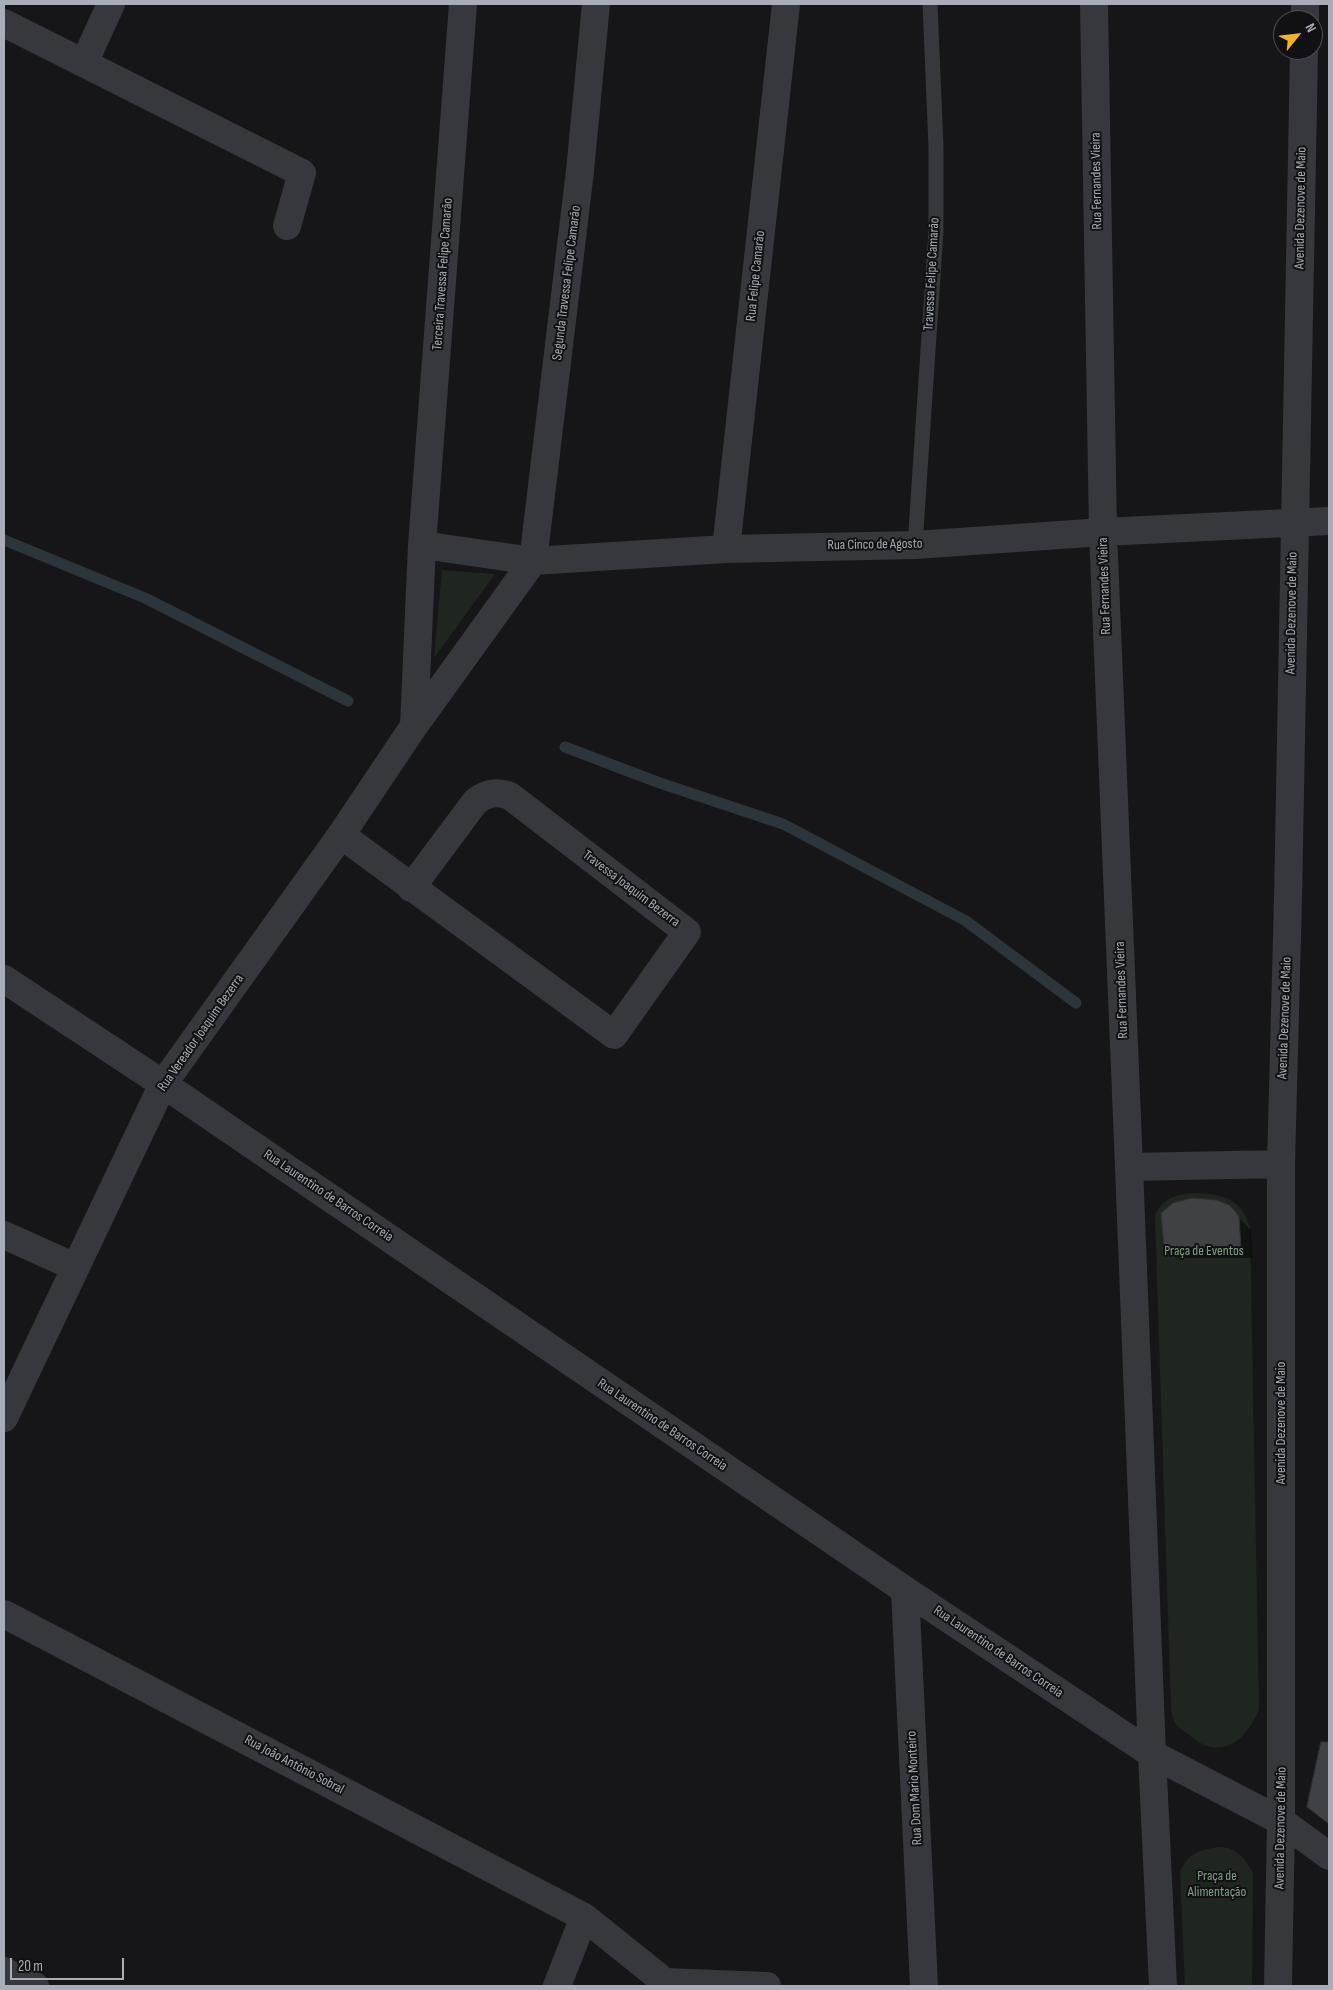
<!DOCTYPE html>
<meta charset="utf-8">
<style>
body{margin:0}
#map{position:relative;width:1333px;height:1990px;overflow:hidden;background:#161618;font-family:"Sofia Sans Condensed",sans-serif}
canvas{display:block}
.frame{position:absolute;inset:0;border:5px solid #a8adb8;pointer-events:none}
.north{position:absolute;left:1273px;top:10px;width:50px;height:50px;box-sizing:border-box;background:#111113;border:1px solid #4d4f55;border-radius:50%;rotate:61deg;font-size:14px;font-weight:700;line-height:20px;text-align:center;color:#a8adb8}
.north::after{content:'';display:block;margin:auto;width:18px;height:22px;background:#f2b134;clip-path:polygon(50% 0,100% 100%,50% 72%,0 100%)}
.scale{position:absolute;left:10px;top:1958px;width:114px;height:22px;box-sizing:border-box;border:2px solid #a8adb8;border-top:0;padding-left:6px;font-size:15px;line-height:18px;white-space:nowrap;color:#a8adb8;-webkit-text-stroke:4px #111113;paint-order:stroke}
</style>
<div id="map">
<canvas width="1333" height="1990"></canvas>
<div class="frame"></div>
<div class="north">N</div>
<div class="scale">20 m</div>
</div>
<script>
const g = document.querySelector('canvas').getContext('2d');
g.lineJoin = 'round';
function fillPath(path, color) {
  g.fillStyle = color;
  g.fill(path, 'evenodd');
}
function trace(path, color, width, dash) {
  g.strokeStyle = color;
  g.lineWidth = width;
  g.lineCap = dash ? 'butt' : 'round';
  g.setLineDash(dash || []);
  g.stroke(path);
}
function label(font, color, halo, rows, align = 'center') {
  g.font = font + ' "Sofia Sans Condensed",sans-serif';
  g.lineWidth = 4;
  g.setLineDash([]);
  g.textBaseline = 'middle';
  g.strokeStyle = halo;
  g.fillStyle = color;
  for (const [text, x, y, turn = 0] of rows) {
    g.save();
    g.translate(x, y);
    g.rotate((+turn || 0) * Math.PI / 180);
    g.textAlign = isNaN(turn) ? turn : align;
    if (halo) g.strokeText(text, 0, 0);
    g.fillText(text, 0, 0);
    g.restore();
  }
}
fillPath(new Path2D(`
 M442 570 495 574 434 658Z
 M1194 1193C1222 1194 1241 1198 1250 1227L1259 1709C1246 1743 1218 1762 1188 1734 1184 1731 1179 1728 1176 1724 1173 1720 1172 1713 1171 1709L1155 1217C1160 1199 1177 1194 1194 1193Z
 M1219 1847C1236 1847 1245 1858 1253 1873L1252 1986H1185L1180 1872C1188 1853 1199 1850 1219 1847Z`), '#1e261f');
fillPath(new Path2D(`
 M1236 1215 1251 1230 1252 1258H1177L1165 1247Z
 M1322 1743H1329V1825L1309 1807Z`), '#0007');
trace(new Path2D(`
 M4 540 145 598 348 701
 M565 747 657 782 783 824 966 921 1076 1003`), '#2c353c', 11);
const building = new Path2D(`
 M1193 1198 1216 1200 1229 1205 1235 1211 1239 1217 1241 1247H1164L1161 1213 1173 1203Z
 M1321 1742H1329V1824L1307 1807Z`);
fillPath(building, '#404145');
trace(building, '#303034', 1);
trace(new Path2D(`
 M915 545 936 231V147L930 4`), '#37383d', 15);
trace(new Path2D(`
 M1094 4 1103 532 1129 1167
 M4 23 302 173 287 226
 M84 63 111 4
 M422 545 533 561 726 549 915 545 1103 532 1329 521
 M726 549 786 4
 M414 726 422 545 463 4
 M341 835 614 1035 687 932 510 796C497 791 486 793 475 802L411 888
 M4 1235 75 1267
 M4 1418 163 1084 341 835 414 726 533 561 580 171 596 4
 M905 1590 924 1986
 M4 1614 584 1917 665 1982 767 1986
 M4 1971 35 1986
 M557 1986 584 1917`), '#37383d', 28);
trace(new Path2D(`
 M1305 20V4
 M4 979 163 1084 905 1590 1152 1754 1281 1821 1329 1856
 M1163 1986 1152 1754 1129 1167 1281 1164
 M1278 1986 1281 1821V1164L1288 898 1304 50`), '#37383d', 28);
label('14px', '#a8adb8', '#111113', [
 ["Rua Fernandes Vieira",1097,181,-91],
 ["Avenida Dezenove de Maio",1301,208,-89],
 ["Terceira Travessa Felipe Camarão",443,274,-86],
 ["Travessa Felipe Camarão",932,274,-87],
 ["Rua Felipe Camarão",756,276,-84],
 ["Segunda Travessa Felipe Camarão",567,283,-83],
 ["Rua Cinco de Agosto",875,545,-1],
 ["Rua Fernandes Vieira",1105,586,-92],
 ["Avenida Dezenove de Maio",1292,613,-89],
 ["Travessa Joaquim Bezerra",631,889,37],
 ["Rua Fernandes Vieira",1122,990,-92],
 ["Avenida Dezenove de Maio",1285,1018,-88],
 ["Rua Vereador Joaquim Bezerra",201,1033,-55],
 ["Rua Laurentino de Barros Correia",328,1196,34],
 ["Avenida Dezenove de Maio",1281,1423,-90],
 ["Rua Laurentino de Barros Correia",662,1425,34],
 ["Rua Laurentino de Barros Correia",998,1652,34],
 ["Rua João Antônio Sobral",294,1765,28],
 ["Rua Dom Mario Monteiro",915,1788,-93],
 ["Avenida Dezenove de Maio",1281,1828,-89]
]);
label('14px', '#7fa381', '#111113', [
 ["Praça de Eventos",1204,1251],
 ["Praça de",1217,1876],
 ["Alimentação",1217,1892]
]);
</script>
